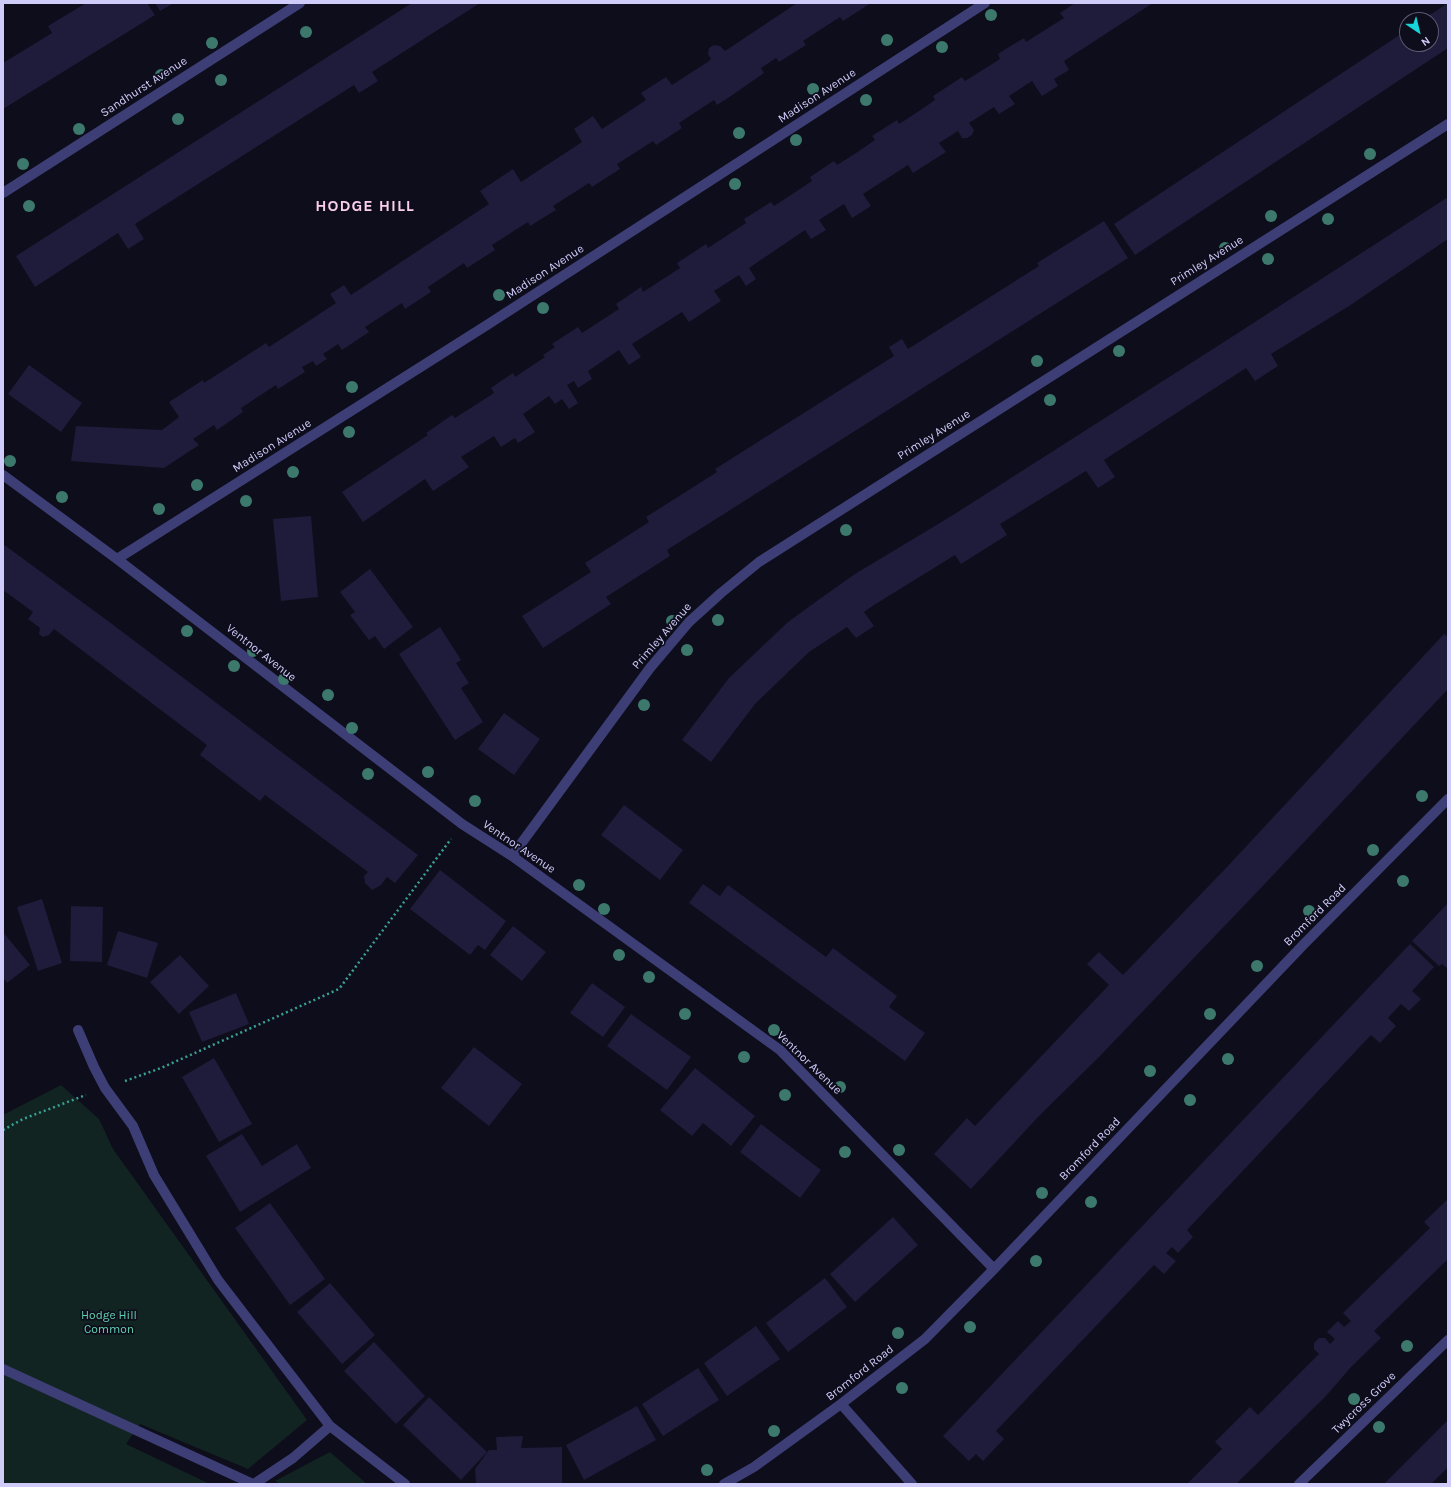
<!DOCTYPE html>
<style>
body{margin:0}
#map{position:relative;width:1451px;height:1487px;overflow:hidden;background:#0e0d1b;font-family:Karla,sans-serif}
canvas{display:block}
.frame{position:absolute;inset:0;border:4px solid #cfccfa;pointer-events:none}
.north{position:absolute;left:1399px;top:12px;width:40px;height:40px;box-sizing:border-box;background:#0e0d1b;border:1px solid #5b5974;border-radius:50%;rotate:145deg;font-size:11px;font-weight:700;line-height:16px;text-align:center;color:#cfccfa}
.north::after{content:'';display:block;margin:auto;width:14px;height:18px;background:#17d3da;clip-path:polygon(50% 0,100% 100%,50% 72%,0 100%)}
</style>
<div id="map">
<canvas width="1451" height="1487"></canvas>
<div class="frame"></div>
<div class="north">N</div>
</div>
<script>
const g = document.querySelector('canvas').getContext('2d');
g.lineJoin = 'round';
function fillPath(path, color) {
  g.fillStyle = color;
  g.fill(path, 'evenodd');
}
function trace(path, color, width, dash) {
  g.strokeStyle = color;
  g.lineWidth = width;
  g.lineCap = dash ? 'butt' : 'round';
  g.setLineDash(dash || []);
  g.stroke(path);
}
function label(font, color, halo, rows, align = 'center') {
  g.font = font + ' Karla,sans-serif';
  g.lineWidth = 3.5;
  g.setLineDash([]);
  g.textBaseline = 'middle';
  g.strokeStyle = halo;
  g.fillStyle = color;
  for (const [text, x, y, turn = 0] of rows) {
    g.save();
    g.translate(x, y);
    g.rotate((+turn || 0) * Math.PI / 180);
    g.textAlign = isNaN(turn) ? turn : align;
    if (halo) g.strokeText(text, 0, 0);
    g.fillText(text, 0, 0);
    g.restore();
  }
}
fillPath(new Path2D(`
 M61 1085 99 1119 113 1149 307 1420 248 1469 140 1424 126 1444 210 1484H3V1115Z
 M330 1452 367 1484H281L275 1481Z`), '#112422');
fillPath(new Path2D(`
 M86 3H147L155 15 3 109V63L52 33 48 26Z
 M155 3H174L160 11Z
 M412 3H480L372 72 378 81 359 93 354 85 135 224 144 239 128 249 118 233 35 287 16 256Z
 M797 3H871L843 21 840 17 803 41 806 45 779 62 776 58 761 68 764 73 731 96 717 105 714 100 679 123 682 128 656 145 653 141 633 154 617 164 620 169 592 187 589 183 553 206 556 210 530 226 528 222 509 234 492 245 495 250 467 268 464 263 428 287 431 292 405 309 402 303 365 327 369 332 342 350 338 344 323 354 327 359 316 366 313 361 302 367 305 372 278 389 276 385 241 408 243 412 217 430 214 425 193 439 199 445 164 468 71 461 76 426 162 430 179 417 169 402 203 380 204 383 266 343 269 347 333 305 336 303 330 294 344 285 351 295 489 204 480 191 513 169 521 182 582 142 574 129 593 116 602 129 646 100 641 93 666 77 672 85 709 61 711 59 708 54 709 48 714 45 720 46 725 51Z
 M1075 3H1153L1064 61 1069 70 1054 79 1058 86 1042 96 1032 81 1009 96 1015 104 999 114 994 107 969 123 974 130 972 135 967 138H962L958 131 939 143 946 152 913 173 908 165 863 194 871 206 852 218 844 204 819 220 826 230 811 239 805 230 749 268 756 279 746 286 739 275 714 291 721 301 689 322 682 312 632 344 641 357 629 365 619 350 588 371 592 379 578 388 574 381 567 385 578 403 569 409 562 399 555 404 549 396 523 414 535 432 518 443 515 438 501 447 494 436 461 457 469 467 433 491 425 479 363 522 342 492 428 435 426 433 452 415 455 418 494 393 491 388 501 381 513 373 515 377 545 357 543 355 555 347 552 344 578 327 582 333 619 309 616 304 641 287 643 292 680 268 677 263 706 244 708 248 746 223 744 219 771 202 774 206 812 181 810 177 834 161 837 165 853 155 875 140 872 136 897 120 899 124 919 111 935 100 933 96 962 77 965 81 1000 59 998 54 1009 47 1024 38 1026 42 1064 18 1060 13Z
 M1448 3V48L1135 255 1114 224 1407 30V44H1431V20H1422Z
 M1448 197V239L1349 306 1271 354 1278 366 1255 381 1246 368 1104 460 1115 477 1098 488 1086 471 1000 524 1007 535 961 564 955 555 874 605 864 612 874 626 856 638 847 627 809 652 755 704 711 762 682 740 729 678 788 622 821 598 855 574 953 515 1227 340Z
 M1104 221 1128 258 667 550 670 556 606 597 611 604 543 648 522 616 591 572 585 563 649 522 646 517 717 472 715 469 894 356 889 347 902 339 908 349 1039 266 1037 263Z
 M29 365 82 403 61 432 8 394Z
 M311 516 318 597 281 601 273 519Z
 M3 544 108 621 418 855 395 883 387 877 381 885 372 890 365 883 364 876 368 872 265 795 260 801 200 755 207 745 54 629 49 635 43 637 39 634 40 628 28 619 33 612 3 590Z
 M370 569 413 627 384 649 375 636 369 640 350 615 355 612 340 592Z
 M440 627 461 660 456 663 469 683 461 688 483 722 455 740 399 654Z
 M1444 634 1448 637V689L1259 890 1098 1058 1040 1115 971 1189 934 1154 967 1118 975 1126 1109 985 1087 964 1099 952 1123 975 1226 868Z
 M504 713 540 739 514 775 478 749Z
 M624 805 683 850 660 880 601 835Z
 M440 870 506 921 485 950 478 945 470 955 410 909Z
 M703 884 720 896 728 885 826 957 833 948 897 996 889 1007 925 1033 905 1061 689 903Z
 M42 899 62 963 38 971 17 907Z
 M1448 903V969L1442 964 1439 966 1412 941Z
 M71 906 103 907 102 962 70 961Z
 M513 926 546 952 522 981 490 955Z
 M118 931 158 943 147 978 107 965Z
 M3 932 30 965 7 983 3 978Z
 M1410 944 1434 967 1412 991 1421 999 1409 1011 1401 1004 1388 1018 1396 1026 1380 1043 1371 1035 1187 1230 1193 1237 1178 1253 1172 1247 1166 1253 1176 1261 1164 1274 1154 1265 996 1431 1004 1439 983 1461 976 1454 969 1461 943 1436Z
 M180 955 209 986 179 1014 150 982Z
 M592 983 625 1007 603 1037 570 1013Z
 M236 993 249 1024 202 1042 189 1012Z
 M631 1014 691 1057 667 1090 607 1046Z
 M474 1047 522 1084 489 1126 441 1088Z
 M214 1058 252 1124 219 1142 182 1077Z
 M695 1068 755 1116 731 1146 703 1123 692 1136 660 1110Z
 M761 1124 821 1170 800 1198 740 1152Z
 M242 1134 262 1166 297 1144 311 1168 240 1212 206 1156Z
 M1448 1199V1259L1374 1331 1381 1338 1352 1366 1325 1397 1236 1484H1187L1222 1449 1215 1442 1250 1407 1258 1415 1319 1354 1314 1349V1343L1319 1338H1325L1330 1344 1335 1339 1327 1332 1338 1321 1344 1327 1351 1321 1343 1313 1430 1228 1424 1222Z
 M270 1203 325 1279 290 1305 235 1228Z
 M893 1217 918 1245 855 1302 830 1274Z
 M825 1278 847 1307 788 1352 766 1323Z
 M330 1283 375 1335 342 1364 297 1312Z
 M756 1326 780 1359 727 1396 704 1363Z
 M374 1342 425 1396 396 1424 344 1371Z
 M698 1368 719 1400 663 1436 642 1404Z
 M429 1397 487 1452 461 1480 403 1425Z
 M637 1406 656 1440 584 1480 566 1445Z
 M1448 1420V1467L1431 1484H1384Z
 M523 1436 521 1448 562 1447V1484H476L475 1469 489 1450H497L496 1437Z`), '#1f1b3a');
trace(new Path2D(`
 M125 1081 161 1068 339 989 451 839
 M3 1130 23 1119 86 1095`), '#39a194', 2.5, [2, 3]);
trace(new Path2D(`
 M3 193 300 3
 M3 475 117 559 462 824 512 856 780 1050 994 1269
 M117 559 487 325 985 3
 M512 856 650 668 689 622 721 593 759 562 1448 124
 M78 1030 94 1067 105 1088 133 1126 154 1175 218 1280 330 1426
 M3 1369 253 1484
 M841 1404 912 1484
 M254 1484 293 1458 330 1426 405 1484
 M724 1484 754 1467 841 1404 925 1339 994 1269 1305 943 1448 799
 M1299 1484 1448 1340`), '#3d3e75', 10);
g.fillStyle = '#3c796c';
for (const [x, y] of [
 [991,15],
 [306,32],
 [887,40],
 [212,43],
 [942,47],
 [161,75],
 [221,80],
 [813,89],
 [866,100],
 [178,119],
 [79,129],
 [739,133],
 [796,140],
 [1370,154],
 [23,164],
 [735,184],
 [29,206],
 [1271,216],
 [1328,219],
 [1225,248],
 [1268,259],
 [499,295],
 [543,308],
 [1119,351],
 [1037,361],
 [352,387],
 [1050,400],
 [349,432],
 [10,461],
 [293,472],
 [197,485],
 [62,497],
 [246,501],
 [159,509],
 [846,530],
 [718,620],
 [672,621],
 [187,631],
 [687,650],
 [253,651],
 [234,666],
 [284,679],
 [328,695],
 [644,705],
 [352,728],
 [428,772],
 [368,774],
 [1422,796],
 [475,801],
 [1373,850],
 [1403,881],
 [579,885],
 [604,909],
 [1309,911],
 [619,955],
 [1257,966],
 [649,977],
 [685,1014],
 [1210,1014],
 [774,1030],
 [744,1057],
 [1228,1059],
 [1150,1071],
 [840,1087],
 [785,1095],
 [1190,1100],
 [899,1150],
 [845,1152],
 [1042,1193],
 [1091,1202],
 [1036,1261],
 [970,1327],
 [898,1333],
 [1407,1346],
 [902,1388],
 [1354,1399],
 [1379,1427],
 [774,1431],
 [707,1470]
]) {
  g.beginPath();
  g.arc(x, y, 6, 0, 2 * Math.PI);
  g.fill();
}
label('12px', '#cfccfa', '#0e0d1b', [
 ["Sandhurst Avenue",144,87,-33],
 ["Madison Avenue",817,96,-33],
 ["Primley Avenue",1207,261,-32],
 ["Madison Avenue",545,272,-33],
 ["Primley Avenue",934,435,-32],
 ["Madison Avenue",272,446,-32],
 ["Primley Avenue",662,636,-49],
 ["Ventnor Avenue",261,653,38],
 ["Ventnor Avenue",519,847,34],
 ["Bromford Road",1315,915,-45],
 ["Ventnor Avenue",809,1063,44],
 ["Bromford Road",1090,1149,-46],
 ["Bromford Road",860,1373,-38],
 ["Twycross Grove",1364,1403,-44]
]);
label('12px', '#61d1ae', '#0e0d1b', [
 ["Hodge Hill",109,1316],
 ["Common",109,1330]
]);
g.letterSpacing = '1px';
label('bold 16px', '#faceec', '#0e0d1b', [
 ["HODGE HILL",365,206]
]);
g.letterSpacing = '0px';
</script>
